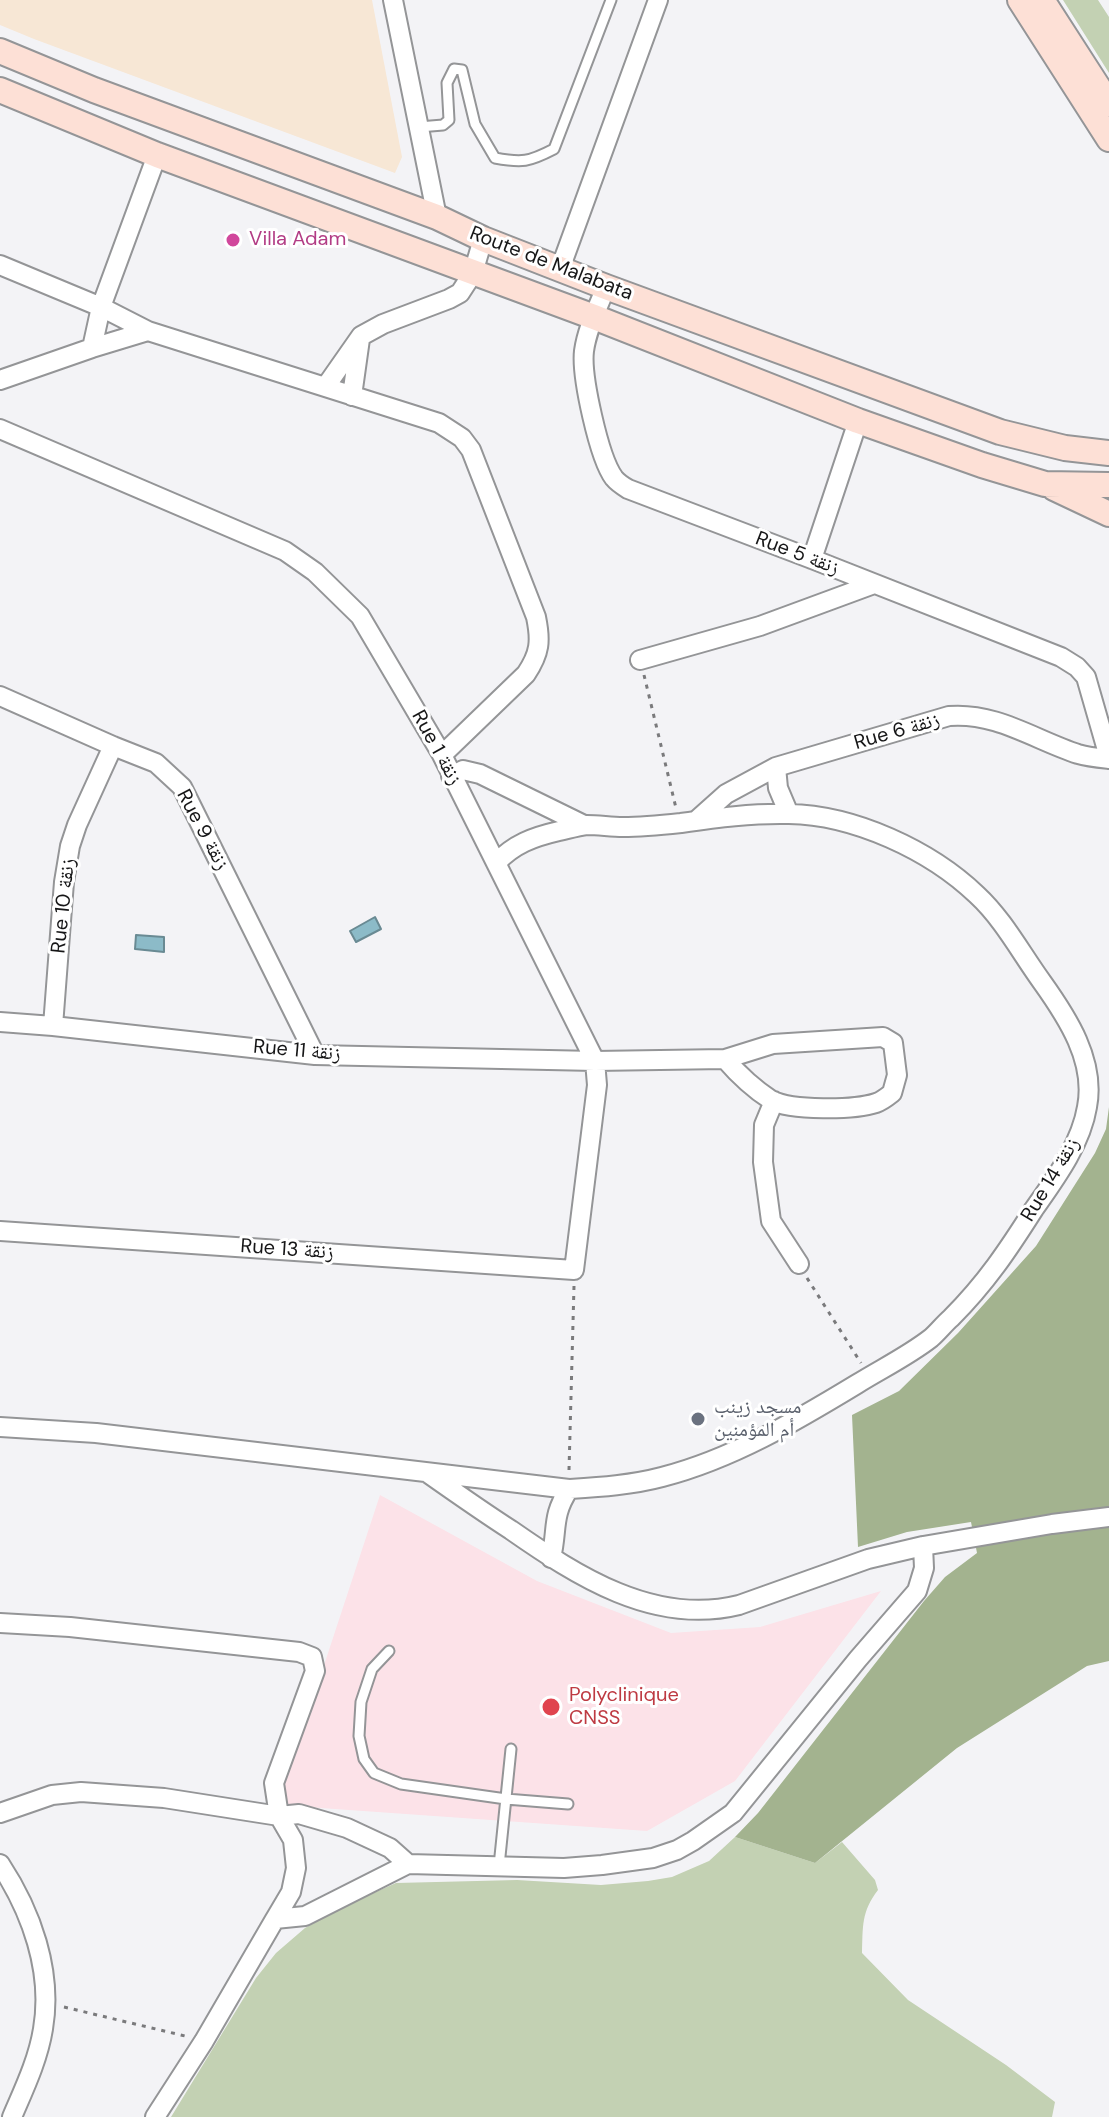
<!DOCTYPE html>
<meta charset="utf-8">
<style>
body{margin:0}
canvas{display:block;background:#f3f3f6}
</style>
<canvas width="1109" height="2117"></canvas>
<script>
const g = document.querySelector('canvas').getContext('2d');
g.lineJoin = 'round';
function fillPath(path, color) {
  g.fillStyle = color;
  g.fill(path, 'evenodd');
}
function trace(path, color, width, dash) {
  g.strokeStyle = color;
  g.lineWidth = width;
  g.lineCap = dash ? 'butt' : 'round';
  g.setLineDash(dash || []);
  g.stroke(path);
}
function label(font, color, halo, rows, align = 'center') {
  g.font = font + ' "DM Sans","Noto Naskh Arabic",sans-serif';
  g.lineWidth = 6;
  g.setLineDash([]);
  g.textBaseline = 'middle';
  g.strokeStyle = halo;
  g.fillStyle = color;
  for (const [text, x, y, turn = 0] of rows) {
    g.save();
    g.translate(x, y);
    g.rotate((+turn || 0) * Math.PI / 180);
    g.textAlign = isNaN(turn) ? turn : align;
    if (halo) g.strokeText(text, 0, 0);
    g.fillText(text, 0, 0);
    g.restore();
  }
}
fillPath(new Path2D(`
 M0 0H372L402 157 395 173 34 39 0 25Z`), '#f7e7d5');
fillPath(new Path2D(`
 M380 1495 537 1581 671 1633 760 1627 881 1591 735 1781 647 1831 278 1805Z`), '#fce2e8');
fillPath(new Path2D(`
 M1063 0H1098L1109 17V73Z
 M735 1837 815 1863 842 1842 875 1880 878 1890C861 1912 863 1927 862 1953L908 2000 1006 2065 1055 2102 1052 2117H171L256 1978 276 1953 305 1928 351 1903 396 1883 517 1880 601 1885 648 1881 672 1877 709 1861Z`), '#c3d1b3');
fillPath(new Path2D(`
 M1109 1107V1661L1087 1666 957 1748 815 1863 735 1837 758 1813 924 1601 945 1577 977 1553 971 1522 907 1532 858 1547 852 1415 899 1391 958 1333 1036 1246 1095 1153 1106 1129Z`), '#a3b38f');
const water = new Path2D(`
 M375 917 381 929 356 942 350 931Z
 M136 935 164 937V952L135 949Z`);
fillPath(water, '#8cbbc8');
trace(water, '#698a93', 2);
const lane = new Path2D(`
 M419 127 443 125 449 120 447 83 454 69 462 70 475 124 495 158C522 163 529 162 554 149L611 0
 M389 1651 372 1669 361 1702 359 1736 364 1759 374 1773 401 1784 506 1799 568 1804
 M499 1866 511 1749`);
const street = new Path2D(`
 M393 0 437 217
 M0 265 101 307 148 331 439 423 462 438 471 450 536 617C541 641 540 653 526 674L442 755
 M560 269 658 0
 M606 287C598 307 587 329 584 351 581 376 599 458 614 478 618 483 623 486 628 489L812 559 1061 657 1077 667 1086 677 1109 757
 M92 348 101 307 157 155
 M0 380 92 348 148 331
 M326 386 361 336 383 324 449 299 460 293 473 273 483 239
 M352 396 360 339
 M0 429 285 551 315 572 360 616 442 755 595 1061 597 1085 574 1270 0 1231
 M812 559 858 421
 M640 660 760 626 874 584
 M0 696 113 746 156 763 182 787 315 1055
 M776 767 778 788 789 814
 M451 776 463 770 480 774 584 825
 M698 819 726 794 776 767 949 716C996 712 1035 740 1078 754 1088 757 1099 758 1109 759
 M0 1022 53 1026 315 1055 595 1061 725 1059 773 1044 883 1037 893 1043 897 1075 892 1093C887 1097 882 1101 876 1103 855 1110 791 1111 771 1100 754 1089 738 1074 725 1059
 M53 1026 64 882 70 846 77 825 113 746
 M774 1101 764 1125 763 1162 771 1221 799 1264
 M0 1427 96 1433 569 1489C600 1487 632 1485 662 1477 732 1459 796 1421 857 1384 881 1369 908 1356 931 1338 938 1332 944 1324 951 1318 986 1283 1008 1250 1034 1209 1055 1179 1081 1144 1087 1107 1096 1061 1067 1017 1042 982 1021 953 1003 919 977 895 930 850 854 815 789 814 753 813 716 818 681 823 662 825 642 827 623 827 611 827 599 825 587 825 578 826 568 829 559 831 533 837 514 844 496 863
 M429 1474C456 1493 483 1512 511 1530 577 1576 654 1626 739 1605L868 1559 923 1546 1052 1524 1109 1517
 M551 1558C558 1529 551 1517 569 1489
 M0 1623 70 1627 299 1652 312 1657 315 1671 274 1783 279 1816 293 1840 296 1868 291 1892 275 1919
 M0 1813 52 1795 81 1792 164 1798 279 1816 299 1814 347 1828 390 1848 408 1864
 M0 1864C31 1911 53 1971 43 2029 38 2060 24 2089 12 2117
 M155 2117 204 2041 275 1919 305 1916 408 1864 564 1868 602 1865 653 1858 677 1850 693 1841 733 1813 858 1659 917 1591 924 1568 923 1546`);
const secondary = new Path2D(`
 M1020 0 1109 139
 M1042 0 1109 104
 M0 51 94 90 437 217 483 239 606 287 1000 432 1065 448 1109 453
 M0 90 157 155 594 317 858 421 982 465 1045 484 1109 485
 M1054 488 1109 514`);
trace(lane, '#949597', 13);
trace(street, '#949597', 22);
trace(secondary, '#949597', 28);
trace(new Path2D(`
 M644 675 676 808
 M807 1278 861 1363
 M569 1470 574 1286
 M64 2007 185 2036`), '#7a7a7c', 3, [4, 6]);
trace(lane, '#fff', 9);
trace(street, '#fff', 18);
trace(secondary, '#fde0d6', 24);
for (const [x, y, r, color] of [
 [233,240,8,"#d1479c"],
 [698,1419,8,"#6b7280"],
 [551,1707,10,"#e0444e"]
]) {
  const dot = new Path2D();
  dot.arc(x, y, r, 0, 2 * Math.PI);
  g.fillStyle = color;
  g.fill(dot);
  trace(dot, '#fff', 3);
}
label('20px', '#b23c85', '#fff', [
 ["Villa Adam",249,240]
], 'left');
label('20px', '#161617', '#fff', [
 ["Route de Malabata",551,264,21],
 ["Rue 5 زنقة",797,554,21],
 ["Rue 6 زنقة",897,732,-16],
 ["Rue 1 زنقة",436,748,61],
 ["Rue 9 زنقة",202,830,62],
 ["Rue 10 زنقة",64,906,-84],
 ["Rue 11 زنقة",297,1051,5],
 ["Rue 14 زنقة",1051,1180,-59],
 ["Rue 13 زنقة",287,1250,4]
]);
label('20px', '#5b616d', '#fff', [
 ["مسجد زينب",714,1408],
 ["أم المؤمنين",714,1431]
], 'left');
label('20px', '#be3a42', '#fff', [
 ["Polyclinique",569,1696],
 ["CNSS",569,1719]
], 'left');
</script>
